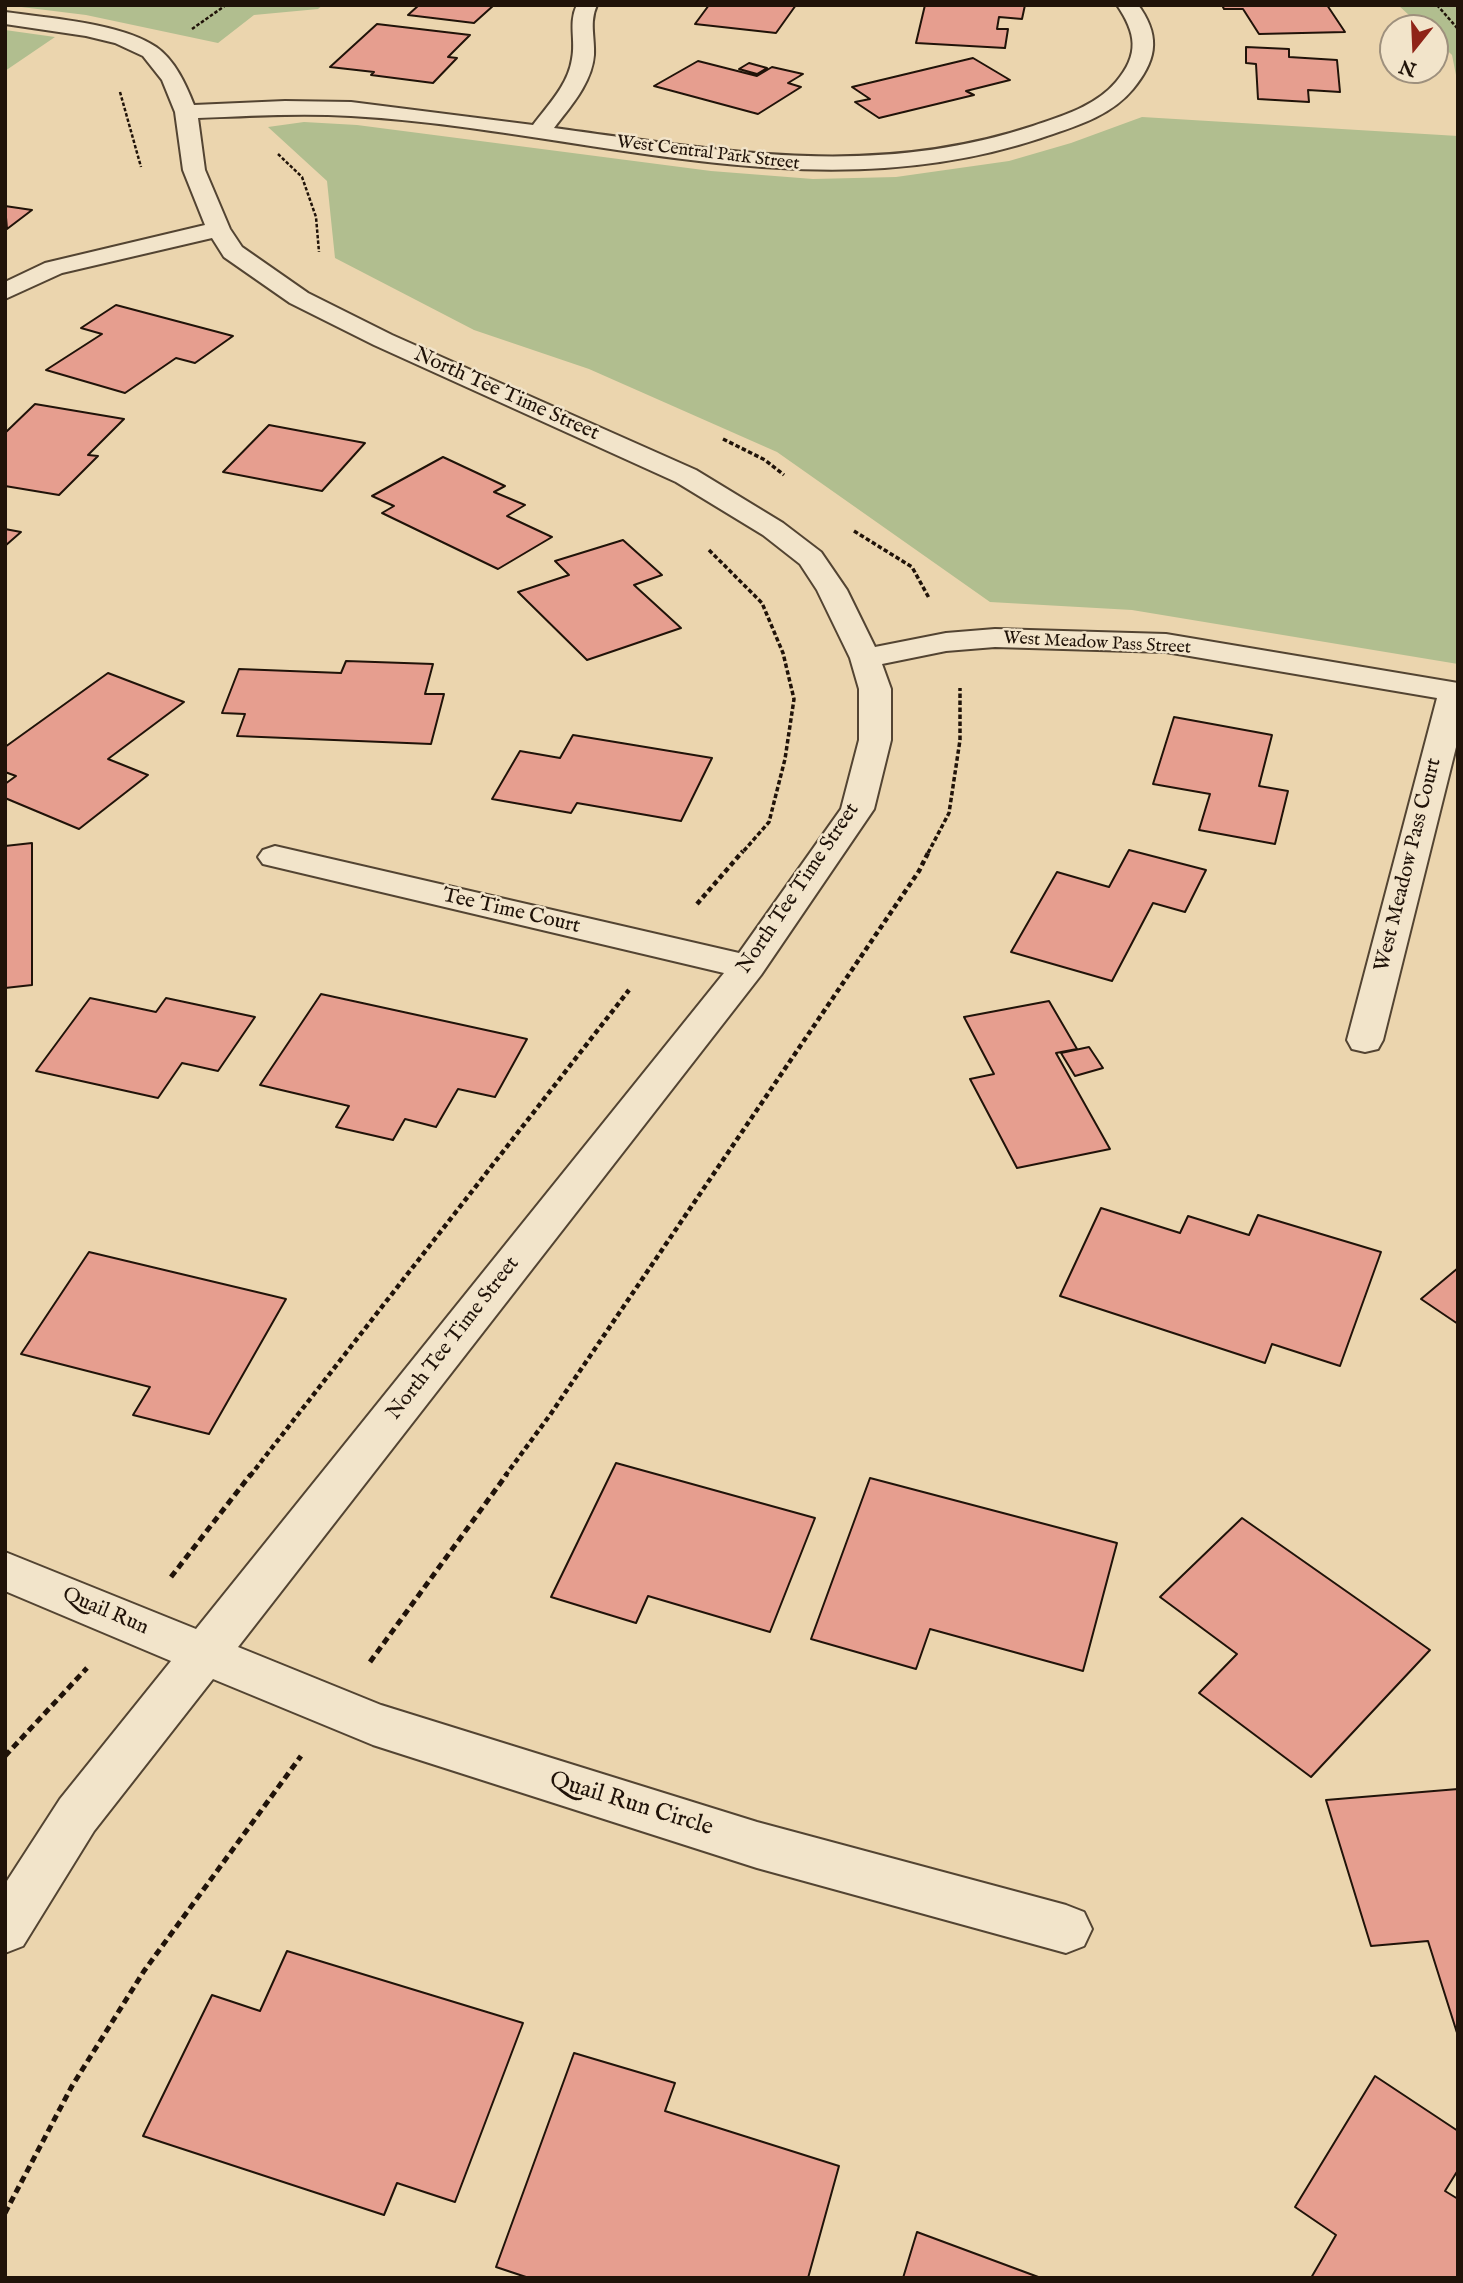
<!DOCTYPE html>
<style>
body{margin:0}
#map{position:relative;width:1463px;height:2283px;overflow:hidden;background:#ebd5ae;font-family:"IM FELL English",serif}
canvas{display:block}
.frame{position:absolute;inset:0;border:7px solid #201309;pointer-events:none}
.north{position:absolute;left:1379px;top:14px;width:70px;height:70px;box-sizing:border-box;background:#f2e4ca;border:2px solid #9e907d;border-radius:50%;rotate:198deg;font-size:19px;font-weight:700;line-height:28px;text-align:center;color:#201309}
.north::after{content:'';display:block;margin:auto;width:24px;height:32px;background:#8f2418;clip-path:polygon(50% 0,100% 100%,50% 72%,0 100%)}
</style>
<div id="map">
<canvas width="1463" height="2283"></canvas>
<div class="frame"></div>
<div class="north">N</div>
</div>
<script>
const g = document.querySelector('canvas').getContext('2d');
g.lineJoin = 'round';
function fillPath(path, color) {
  g.fillStyle = color;
  g.fill(path, 'evenodd');
}
function trace(path, color, width, dash) {
  g.strokeStyle = color;
  g.lineWidth = width;
  g.lineCap = dash ? 'butt' : 'round';
  g.setLineDash(dash || []);
  g.stroke(path);
}
function label(font, color, halo, rows, align = 'center') {
  g.font = font + ' "IM FELL English",serif';
  g.lineWidth = 5;
  g.setLineDash([]);
  g.textBaseline = 'middle';
  g.strokeStyle = halo;
  g.fillStyle = color;
  for (const [text, x, y, turn = 0] of rows) {
    g.save();
    g.translate(x, y);
    g.rotate((+turn || 0) * Math.PI / 180);
    g.textAlign = isNaN(turn) ? turn : align;
    if (halo) g.strokeText(text, 0, 0);
    g.fillText(text, 0, 0);
    g.restore();
  }
}
fillPath(new Path2D(`
 M5 5H323L318 9 254 15 218 43 86 15Z
 M1398 5H1458V85L1452 55 1435 39V28H1423Z
 M5 30 55 37 5 71Z
 M1142 117 1458 136V664L1132 610 990 602 777 452 589 369 474 330 335 258 327 181 268 127 304 122 357 125 711 171 813 179 896 177 1009 161 1071 143Z`), '#b1be8f');
const building = new Path2D(`
 M419 5H494L474 23 408 15Z
 M709 5H796L776 33 695 24Z
 M925 5H1025L1022 19 999 17 997 29H1008L1005 48 916 43Z
 M1222 5H1327L1345 32 1259 34 1243 9H1224Z
 M377 24 470 35 448 57 457 58 433 83 371 75 374 72 330 67Z
 M1246 47 1289 49V57L1337 60 1340 92 1308 90 1309 102 1258 99 1256 64 1246 63Z
 M973 58 1010 80 966 91 974 95 879 118 855 102 870 99 852 87Z
 M698 61 757 76 772 67 803 74 788 83 801 87 758 114 654 86Z
 M749 63 767 68 757 74 739 69Z
 M5 206 32 210 7 229Z
 M116 305 233 336 195 363 176 358 125 393 46 370 102 334 81 328Z
 M35 404 124 419 88 455 98 456 59 495 5 486V433Z
 M269 425 365 443 322 491 223 472Z
 M443 457 505 486 494 492 525 505 507 516 552 537 498 569 382 513 394 506 372 496Z
 M5 529 21 532 5 546Z
 M623 540 662 575 634 585 681 628 587 660 518 592 569 575 555 561Z
 M346 661 433 664 425 694H444L431 744 237 736 245 714 222 713 239 669 341 673Z
 M108 673 184 702 108 759 148 775 79 829 5 798V784L16 776 5 772V747Z
 M1174 717 1272 735 1259 786 1288 791 1275 844 1199 830 1210 794 1153 784Z
 M573 735 712 758 681 821 577 803 571 813 492 799 520 751 560 758Z
 M32 843V985L5 988V846Z
 M1129 850 1206 870 1185 912 1153 903 1112 981 1011 952 1057 872 1109 887Z
 M321 994 527 1039 495 1097 458 1089 436 1127 405 1119 393 1140 336 1127 349 1106 260 1085Z
 M90 998 156 1012 166 998 255 1017 218 1071 182 1063 158 1098 36 1071Z
 M1049 1001 1077 1049 1056 1053 1110 1149 1017 1168 970 1079 994 1074 964 1017Z
 M1089 1047 1103 1068 1075 1076 1061 1053Z
 M1101 1208 1180 1233 1188 1216 1249 1235 1258 1215 1381 1252 1340 1366 1272 1344 1265 1363 1060 1296Z
 M89 1252 286 1299 209 1434 133 1415 150 1387 21 1354Z
 M1458 1268V1324L1421 1299Z
 M616 1463 815 1518 770 1632 648 1596 636 1623 551 1597Z
 M870 1478 1117 1543 1083 1671 930 1629 916 1669 811 1639Z
 M1242 1518 1430 1650 1311 1777 1199 1693 1237 1654 1160 1597Z
 M1458 1789V2036L1428 1941 1371 1946 1326 1800Z
 M287 1951 523 2023 455 2202 397 2183 384 2215 143 2136 212 1995 260 2011Z
 M574 2053 675 2083 665 2111 839 2166 808 2278H529L496 2267Z
 M1375 2076 1458 2131V2170L1445 2191 1458 2199V2278H1311L1336 2235 1295 2207Z
 M917 2232 1041 2278H903Z`);
fillPath(building, '#e69e8f');
trace(building, '#201309', 2);
const minor = new Path2D(`
 M577 5H597C589 22 595 37 594 55 592 83 570 107 554 128 719 150 869 180 1033 126 1062 116 1096 106 1116 82 1140 54 1136 33 1117 5H1138L1141 9C1161 39 1155 62 1133 89 1110 117 1073 127 1041 138 810 215 583 129 351 116 300 113 249 116 198 118L205 170 230 229 242 247 308 293 392 335 696 470 783 523 821 552 847 590 875 647 946 633 995 629 1166 634 1458 683V739L1383 1040 1378 1049 1365 1052 1352 1049 1347 1040 1437 698 1166 652 995 647 946 651 882 664 891 689V740L874 809 761 975 238 1647 381 1705 757 1822 1066 1905 1084 1912 1092 1929 1084 1946 1066 1953 757 1868 373 1745 213 1679 94 1831 23 1946 5 1953V1884L60 1799 171 1661 5 1591V1552L196 1629 724 973 263 864 258 857 263 850 275 846 739 953 841 809 859 740V689L850 658 817 590 800 564 763 535 676 482 374 345 290 303 224 257 212 238 62 273 5 299V282L45 263 205 225 183 170 175 112 162 80 143 56 115 43 86 36 5 24V12C48 18 121 23 156 47 175 60 186 85 194 105L285 101 351 102 533 125C548 105 568 85 572 59 576 40 568 23 577 5Z`);
trace(minor, '#534432', 4);
trace(new Path2D(`
 M1437 5 1458 29
 M192 29 226 5
 M120 92 141 167
 M278 154 302 177 316 217 319 252`), '#201309', 2.5, [3.5, 2]);
trace(new Path2D(`
 M723 439 765 460 784 475
 M854 531 912 567 929 598
 M709 550 762 603 783 653 794 699 785 759 769 822 742 853
 M928 853 949 813 960 740V688`), '#201309', 3.5, [4.5, 2.5]);
trace(new Path2D(`
 M697 904 743 851
 M250 1476 629 990
 M505 1476 550 1415 919 871 929 851`), '#201309', 4.5, [5, 3.5]);
trace(new Path2D(`
 M171 1577 251 1474
 M370 1662 507 1474
 M5 1756 87 1668
 M5 2213 72 2086 144 1971 301 1756`), '#201309', 5, [7, 4.5]);
fillPath(minor, '#f2e4ca');
label('18px', '#201309', '#f2e4ca', [
 ["West Central Park Street",708,154,7],
 ["West Meadow Pass Street",1097,644,3]
]);
label('21px', '#201309', '#f2e4ca', [
 ["North Tee Time Street",506,395,24],
 ["West Meadow Pass Court",1409,865,-76],
 ["North Tee Time Street",799,889,-56],
 ["Tee Time Court",511,912,13],
 ["North Tee Time Street",454,1339,-52],
 ["Quail Run",105,1612,23]
]);
label('24px', '#201309', '#f2e4ca', [
 ["Quail Run Circle",631,1805,17]
]);
</script>
